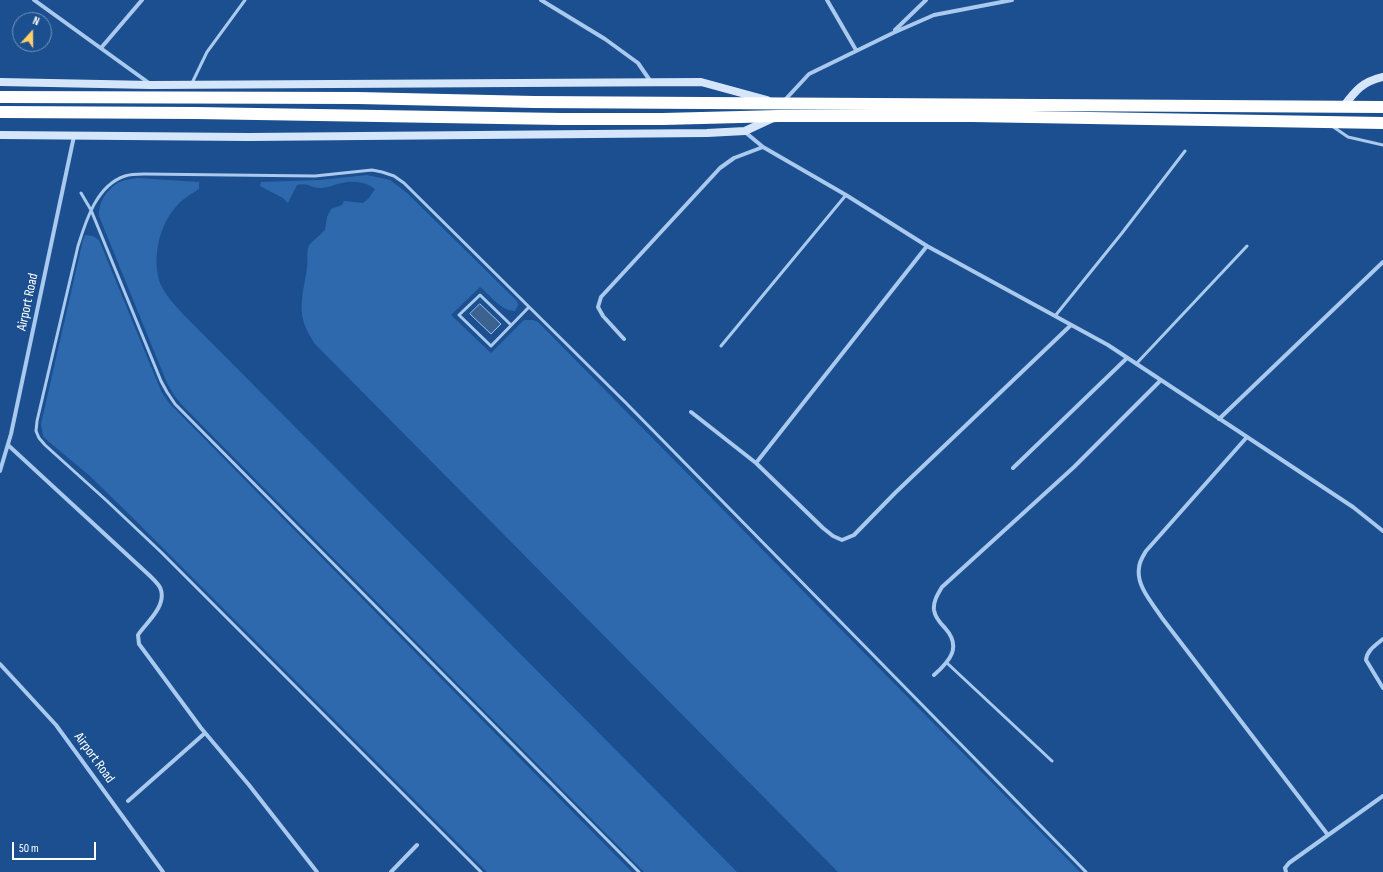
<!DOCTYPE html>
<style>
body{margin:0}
#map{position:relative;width:1383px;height:872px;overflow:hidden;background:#1b4f8f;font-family:"Sofia Sans Condensed",sans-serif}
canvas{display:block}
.north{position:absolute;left:12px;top:12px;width:40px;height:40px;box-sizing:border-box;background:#1b4f8f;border:1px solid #7695bc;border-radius:50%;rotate:21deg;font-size:11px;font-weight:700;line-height:16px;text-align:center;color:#fff}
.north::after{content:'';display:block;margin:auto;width:14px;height:18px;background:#ffd166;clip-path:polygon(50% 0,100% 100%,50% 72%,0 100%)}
.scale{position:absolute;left:12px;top:842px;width:84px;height:18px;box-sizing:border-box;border:2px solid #fff;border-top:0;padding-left:5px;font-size:12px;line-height:14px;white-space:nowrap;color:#fff;-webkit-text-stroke:3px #1b4f8f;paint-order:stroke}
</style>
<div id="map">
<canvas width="1383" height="872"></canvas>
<div class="north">N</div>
<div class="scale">50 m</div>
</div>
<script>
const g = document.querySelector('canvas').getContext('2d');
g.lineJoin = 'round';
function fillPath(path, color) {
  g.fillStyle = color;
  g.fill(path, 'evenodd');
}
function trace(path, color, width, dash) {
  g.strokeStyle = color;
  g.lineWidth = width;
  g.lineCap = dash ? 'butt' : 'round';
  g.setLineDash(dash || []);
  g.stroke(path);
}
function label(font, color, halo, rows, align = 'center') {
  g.font = font + ' "Sofia Sans Condensed",sans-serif';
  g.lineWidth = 3;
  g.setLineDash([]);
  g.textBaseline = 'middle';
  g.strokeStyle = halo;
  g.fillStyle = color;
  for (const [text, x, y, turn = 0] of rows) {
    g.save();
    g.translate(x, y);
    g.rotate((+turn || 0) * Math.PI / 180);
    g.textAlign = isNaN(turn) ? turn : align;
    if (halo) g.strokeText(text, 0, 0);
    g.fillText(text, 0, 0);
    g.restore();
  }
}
fillPath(new Path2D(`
 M367 175 390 180 407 193 517 301 518 305 515 311C501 311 490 295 480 287L451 315 491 353 524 320H533L538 322 1080 872H838L314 343C311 337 306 330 304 323 298 304 305 286 307 267 308 260 306 252 309 245L325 230 327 217 331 209 342 205 344 201 363 203 369 198 375 189C367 182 353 180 342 183 335 184 329 188 321 188 311 188 308 182 297 185L288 203 283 198 260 186 261 182 320 180Z
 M138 178 199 182V189C191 194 181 200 175 208 158 227 150 266 163 289 168 298 175 305 182 313L737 872H644L182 405 174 395 167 383 99 216C98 201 110 184 125 180 129 179 134 179 138 178Z
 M85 235 93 236 99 240 161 391 169 403 632 872H487L130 515 90 476 48 441 43 436 41 424 83 240Z`), '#2e69ad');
const water = new Path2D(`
 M480 304 501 324 491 334 470 314Z`);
fillPath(water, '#3c6290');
trace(water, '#9cc4f0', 1);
trace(new Path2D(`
 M192 83 207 52 245 0
 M1332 126 1348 137 1383 145
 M81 193 91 210 161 381 167 392 175 404 639 872
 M1055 316 1122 233 1185 151
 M511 325 480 295 459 315 491 346 529 307
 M721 346 846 195
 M1136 364 1247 246
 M947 663 1052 761
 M481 872 161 552 107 501 45 445 39 438 36 431 37 421 78 246C86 220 97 185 125 176 131 174 138 174 144 174L315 176 372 170 382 172 394 176 404 183 626 403 1086 872`), '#a9c9ee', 3);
trace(new Path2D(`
 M34 0 149 83
 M541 0 605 39 638 63 651 82
 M827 0 856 50
 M895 30 926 0
 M101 48 142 0
 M783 102 809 74 893 33 934 15 1012 0
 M745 132 763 147 846 195 927 246 1108 345 1353 507 1383 531
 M624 339 603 316 598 307 601 297 720 168 734 158 763 147
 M691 412 756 463 823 528 833 536 842 540 854 535 895 493 1071 325
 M1219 419 1383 262
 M1247 437 1146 551C1143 556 1139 562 1139 568 1136 586 1153 604 1162 618L1328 835
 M8 445 149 575C153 579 160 585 161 590 166 607 146 623 138 635L139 644 201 728 249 785 317 872
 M756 463 927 246
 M1013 468 1127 358
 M0 471 11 434 74 136
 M1383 639C1376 645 1367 650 1366 660L1383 688
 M0 664 56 725 163 872
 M934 675C950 661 962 647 945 628 940 623 935 617 934 610 933 601 938 594 942 587L1074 467 1161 380
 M128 801 205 733
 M391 872 417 845
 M1286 872 1285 868 1289 863 1383 796`), '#a9c9ee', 4);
trace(new Path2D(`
 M0 82 151 85 701 82 767 100
 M1343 107C1356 90 1362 82 1383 77
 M0 135 249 137 707 133 745 131 773 118`), '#d6e6fa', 8);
trace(new Path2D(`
 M0 97 358 98 534 102 1383 107
 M0 112 196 113 561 119H663L779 116H972L1383 123`), '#fff', 12);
label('14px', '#fff', '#1b4f8f', [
 ["Airport Road",28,302,-78],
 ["Airport Road",94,758,54]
]);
</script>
